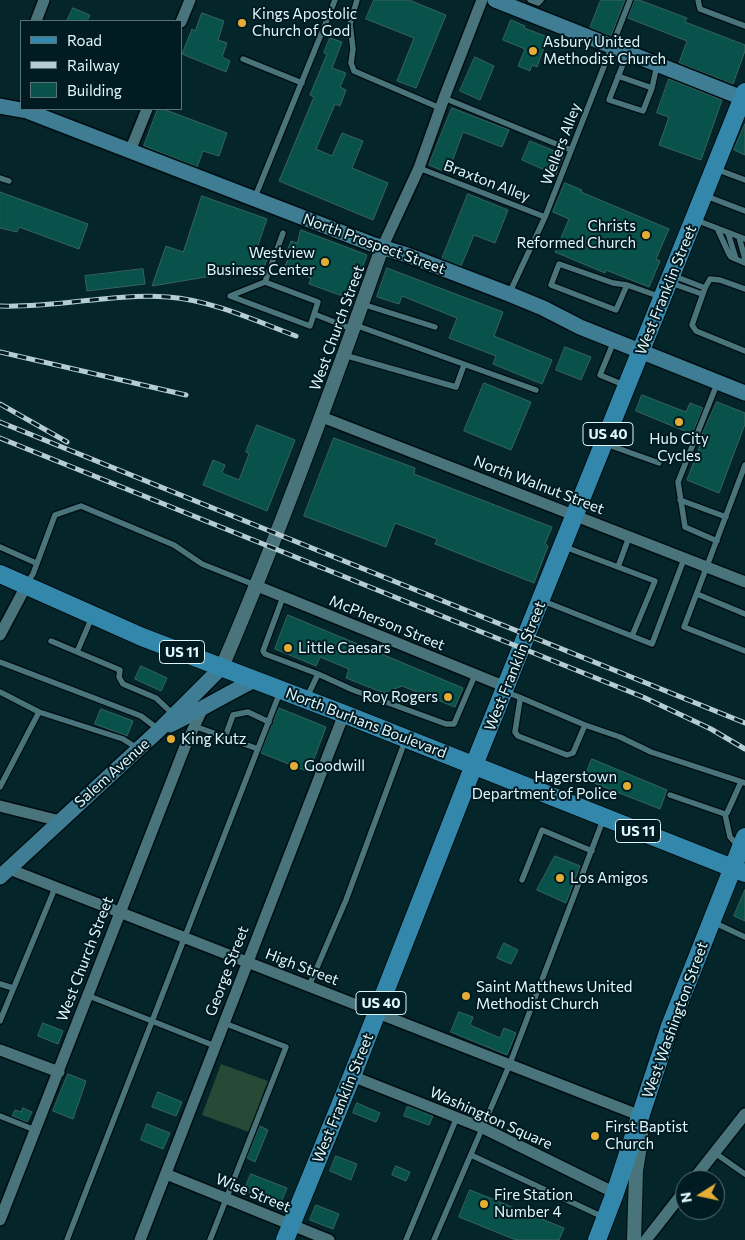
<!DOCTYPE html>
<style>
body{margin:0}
#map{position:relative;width:745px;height:1240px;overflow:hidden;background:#04252a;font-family:Commissioner,sans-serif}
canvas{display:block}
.legend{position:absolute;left:20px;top:20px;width:162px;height:90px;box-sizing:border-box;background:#001b21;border:1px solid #5a7379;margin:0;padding:6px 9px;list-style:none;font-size:15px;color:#e1f7fc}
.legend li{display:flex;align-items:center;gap:10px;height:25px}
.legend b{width:25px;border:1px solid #5a7379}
.north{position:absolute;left:675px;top:1170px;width:50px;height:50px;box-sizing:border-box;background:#001b21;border:1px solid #5a7379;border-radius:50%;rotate:260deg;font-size:14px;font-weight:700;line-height:20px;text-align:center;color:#e1f7fc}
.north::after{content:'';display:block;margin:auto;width:18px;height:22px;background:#e5ad35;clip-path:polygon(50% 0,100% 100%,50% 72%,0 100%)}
</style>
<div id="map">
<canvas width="745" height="1240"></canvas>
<ul class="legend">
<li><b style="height:6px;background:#3387ab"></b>Road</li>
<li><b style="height:6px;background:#b5cdd2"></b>Railway</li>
<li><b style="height:14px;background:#08524b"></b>Building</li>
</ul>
<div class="north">N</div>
</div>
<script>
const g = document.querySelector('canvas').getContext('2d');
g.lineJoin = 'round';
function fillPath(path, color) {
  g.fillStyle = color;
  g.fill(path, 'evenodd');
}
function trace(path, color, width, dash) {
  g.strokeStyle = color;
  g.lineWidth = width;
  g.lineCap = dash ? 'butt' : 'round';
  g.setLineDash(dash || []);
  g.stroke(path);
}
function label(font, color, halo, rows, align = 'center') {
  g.font = font + ' Commissioner,sans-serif';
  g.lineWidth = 4;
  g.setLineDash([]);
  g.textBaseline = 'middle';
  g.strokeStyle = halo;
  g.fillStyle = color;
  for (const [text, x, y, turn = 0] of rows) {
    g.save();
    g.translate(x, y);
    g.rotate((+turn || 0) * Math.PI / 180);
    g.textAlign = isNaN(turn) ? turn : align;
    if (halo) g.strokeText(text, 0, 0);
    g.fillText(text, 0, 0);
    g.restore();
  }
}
fillPath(new Path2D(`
 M221 1064 268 1081 249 1132 202 1115Z`), '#274a37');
const building = new Path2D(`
 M374 0H409L446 15 416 88 397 81 414 38 366 19Z
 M601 0H625L611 36 590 28Z
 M635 0H639L687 18 685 22 745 45V51L733 84 679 63 687 41 628 18Z
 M73 8 90 15 87 21H67Z
 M202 13 224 21 218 40 227 43 222 57 230 61 226 72 182 54 192 29 195 31Z
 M511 20 525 26 524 28 548 37 537 67 532 65 530 71 518 66 525 49 503 40Z
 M330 38 342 42 332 68 346 73 340 87 346 90 340 106 335 104 316 149 332 156 342 133 363 141 352 168 388 183 373 220 279 181 314 97 310 95 327 54 324 53Z
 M475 57 494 66 480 100 460 91Z
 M669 79 722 100 701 160 659 145 669 117 657 113Z
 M452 108 509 130 502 147 463 132 448 173 429 165Z
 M158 109H163L227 133 219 156 203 151 197 167 144 146Z
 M745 124V155L734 150Z
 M530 141 564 155 556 175 522 160Z
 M565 183 582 190 581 192 669 229 656 259 660 261 649 287 606 270 605 273 555 252 569 219 553 212Z
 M0 192 88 224 79 249 19 227 17 232 0 228Z
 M468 194 508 210 495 243 474 235 461 266 442 259Z
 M202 196 267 219 257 248 269 253 264 268 225 271 224 274 152 286 166 246 183 252Z
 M301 230 367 255 351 299 309 284 311 278 284 269 290 253 287 252 291 241 297 243Z
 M387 268 503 312 494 336 552 360 542 384 493 364 496 356 449 338 457 318 402 296 399 304 377 297Z
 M143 269 145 284 87 291 85 276Z
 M565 347 591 357 581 380 556 370Z
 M484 383 531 402 511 450 464 431Z
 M642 395 686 412 690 403 703 408 692 434 636 411Z
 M717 402 745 413V424L719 493 687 480 703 438 701 437Z
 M257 425 295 440 267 511 203 485 213 460 225 465 222 473 239 480 249 454 246 452Z
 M334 438 415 468 414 474 552 527 545 544 548 546 534 583 435 544 437 539 395 523 386 547 304 516Z
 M288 615 463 688 455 707 402 686 384 693 346 678 349 669 320 657 316 666 275 649Z
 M141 666 167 678 161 691 135 679Z
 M279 708 326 727 309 772 261 753Z
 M101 709 133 721 127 736 95 724Z
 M592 759 667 790 660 809 584 779Z
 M555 856 580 866 566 903 537 890Z
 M745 890V921L734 916Z
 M504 943 518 950 511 964 497 958Z
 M459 1012 473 1017 470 1025 500 1038 504 1028 516 1033 507 1055 451 1032Z
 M43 1023 63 1031 58 1044 38 1036Z
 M68 1074 86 1081 73 1119 53 1111Z
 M158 1092 182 1102 176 1116 152 1107Z
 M357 1103 380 1113 376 1122 353 1113Z
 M408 1106 433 1116 429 1125 404 1116Z
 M23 1108 32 1112 27 1122 12 1116 15 1110 21 1112Z
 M147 1124 170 1133 163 1149 141 1140Z
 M260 1126 268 1130 255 1162 247 1158Z
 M336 1156 357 1164 351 1180 330 1171Z
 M396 1166 410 1172 406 1181 392 1175Z
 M251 1174 287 1188 280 1205 244 1191Z
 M470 1190 564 1228 559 1240H516L459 1217Z
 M316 1205 339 1214 333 1229 310 1220Z`);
fillPath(building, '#08524b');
trace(building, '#39635d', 1);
const service = new Path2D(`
 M357 0 350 24 353 49 351 63 354 71 440 108
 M530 0 538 3 541 0
 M698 0 700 9 745 26
 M627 54 609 100 643 111 652 88 657 65
 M243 59 302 83
 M618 76 652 88
 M444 98 571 150
 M419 168 545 217
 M716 169 745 180
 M0 178 9 181
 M706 196 745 211
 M255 197 335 0
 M696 220 745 239
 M718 230 729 254 731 257 745 263
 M728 233 736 259
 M739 237 745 259
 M674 276 705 288
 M265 282 318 302 310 326 230 296Z
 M265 282 283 233
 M671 283 702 294
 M627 285 616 310 551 285 559 264 613 283 627 285 661 297
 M745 289 720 280 710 279 705 288 692 325 696 331 745 351
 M509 294 545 217 630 0
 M362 304 435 327
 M314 314 352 329
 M355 325 536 390
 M614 341 600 375 624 385
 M344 355 456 387 464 365
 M606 444 659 463
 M745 465 684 627 745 651
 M680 500 726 517
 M717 541 685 527 678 482 717 384
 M0 547 36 563
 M565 547 655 581 632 636
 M618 567 629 537
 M27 583 33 574 55 515 81 506 174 545 202 564 255 585
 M697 594 745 614
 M283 597 263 651 265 654 318 674 353 690 446 724H454L475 675
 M543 601 652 644 684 559
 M92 617 77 652 120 670 119 677 123 684 156 698 173 714
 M51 641 77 652
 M0 662 141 716 158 729
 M0 692 39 712 0 787
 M506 692 519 697 520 700 515 732 518 736 567 755 573 753 585 725 519 697
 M307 697 318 674
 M39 712 123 739 137 748
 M585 725 620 737 651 752 745 783
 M194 726 258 749
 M225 737 233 715 248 712 269 722
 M670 795 725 814 727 813 741 782
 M725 814 730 837 739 847
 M522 880 542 830 592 851
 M713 922 745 937
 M0 984 13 988
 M309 986 346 900 405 741
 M89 996 215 1046
 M0 1021 55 888
 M0 1116 35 1130
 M715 1153 745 1174
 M471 1155 603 1217
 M67 1240 280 692
 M210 1240 286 1047 224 1023
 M406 1240 457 1117
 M434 1240 509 1066 603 820`);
const minor = new Path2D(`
 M36 21 44 0
 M181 22 190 0
 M130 151 147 109
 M382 248 419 168 444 98 482 0
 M322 417 745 582
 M257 586 506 687
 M0 635 26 586
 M0 806 60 821
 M9 869 641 1116
 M0 1050 59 1072
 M352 1076 483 1128 615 1193
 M166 1174 329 1240
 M693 1180 745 1114
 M0 1220 186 744 202 710
 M140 1240 344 714
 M646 1240 685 1190`);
const tertiary = new Path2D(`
 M222 667C281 529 332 389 382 248
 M634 1240 636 1171 641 1140V1129`);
const secondary = new Path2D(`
 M495 0 745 99
 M0 106 27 111 374 245 407 255 509 294 543 308 580 327 745 393
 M170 725C199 711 226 694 255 680
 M0 877 159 730 222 667`);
const primary = new Path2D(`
 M0 574 142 637 344 714 745 873
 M285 1240 352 1076 474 765 745 92
 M597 1240 615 1193 670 1026 745 837`);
trace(service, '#000d11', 8);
trace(minor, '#000d11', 14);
trace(tertiary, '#000d11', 16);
trace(secondary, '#000d11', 18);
trace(primary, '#000d11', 20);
trace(service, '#4a747c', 5.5);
trace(minor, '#4a747c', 11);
trace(tertiary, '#4a747c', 14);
trace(secondary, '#3e7d93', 15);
trace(primary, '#3387ab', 18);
const rail = new Path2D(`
 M0 306C56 308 112 293 168 297 211 300 256 321 296 336
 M0 352 186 395
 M0 404 67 442
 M0 422 745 723
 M0 438 643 697 711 729 745 749`);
trace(rail, '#b5cdd2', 5);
trace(rail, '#001b21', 3, [9]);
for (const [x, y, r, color] of [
 [242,23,5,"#e5ad35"],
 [533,51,5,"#e5ad35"],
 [646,235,5,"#e5ad35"],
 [325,262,5,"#e5ad35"],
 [679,422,5,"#e5ad35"],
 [288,648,5,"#e5ad35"],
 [448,697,5,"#e5ad35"],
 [171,739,5,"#e5ad35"],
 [294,766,5,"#e5ad35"],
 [627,786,5,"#e5ad35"],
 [560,878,5,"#e5ad35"],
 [466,996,5,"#e5ad35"],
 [595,1136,5,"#e5ad35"],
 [484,1204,5,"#e5ad35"]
]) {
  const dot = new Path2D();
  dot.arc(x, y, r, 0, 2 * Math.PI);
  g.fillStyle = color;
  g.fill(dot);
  trace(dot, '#001b21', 2);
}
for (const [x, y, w] of [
 [608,434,50],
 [182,652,45],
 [638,831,45],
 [381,1003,50]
]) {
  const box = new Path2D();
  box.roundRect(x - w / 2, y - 11.5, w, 23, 4);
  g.fillStyle = '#001b21';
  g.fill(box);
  trace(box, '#e1f7fc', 1);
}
label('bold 14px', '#e1f7fc', null, [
 ["US 40",608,434],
 ["US 11",182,652],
 ["US 11",638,831],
 ["US 40",381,1003]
]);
label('15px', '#e1f7fc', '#001b21', [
 ["Kings Apostolic",252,14],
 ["Church of God",252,31],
 ["Asbury United",543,42],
 ["Methodist Church",543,59],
 ["Christs",636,226,"right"],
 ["Reformed Church",636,243,"right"],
 ["Westview",315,253,"right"],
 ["Business Center",315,270,"right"],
 ["Hub City",679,439,"center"],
 ["Cycles",679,456,"center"],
 ["Little Caesars",298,648],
 ["Roy Rogers",438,697,"right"],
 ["King Kutz",181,739],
 ["Goodwill",304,766],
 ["Hagerstown",617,777,"right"],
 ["Department of Police",617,794,"right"],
 ["Los Amigos",570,878],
 ["Saint Matthews United",476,987],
 ["Methodist Church",476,1004],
 ["First Baptist",605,1127],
 ["Church",605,1144],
 ["Fire Station",494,1195],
 ["Number 4",494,1212]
], 'left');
label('15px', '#e1f7fc', '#001b21', [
 ["Wellers Alley",561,144,-69],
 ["Braxton Alley",487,181,21],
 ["North Prospect Street",374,244,20],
 ["West Franklin Street",666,290,-68],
 ["West Church Street",337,328,-70],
 ["North Walnut Street",539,485,21],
 ["McPherson Street",387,623,22],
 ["West Franklin Street",515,666,-68],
 ["North Burhans Boulevard",366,723,21],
 ["Salem Avenue",112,773,-42],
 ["West Church Street",85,959,-69],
 ["High Street",302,967,21],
 ["George Street",227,971,-69],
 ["West Washington Street",675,1020,-70],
 ["West Franklin Street",343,1098,-68],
 ["Washington Square",491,1118,24],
 ["Wise Street",253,1193,22]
]);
</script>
